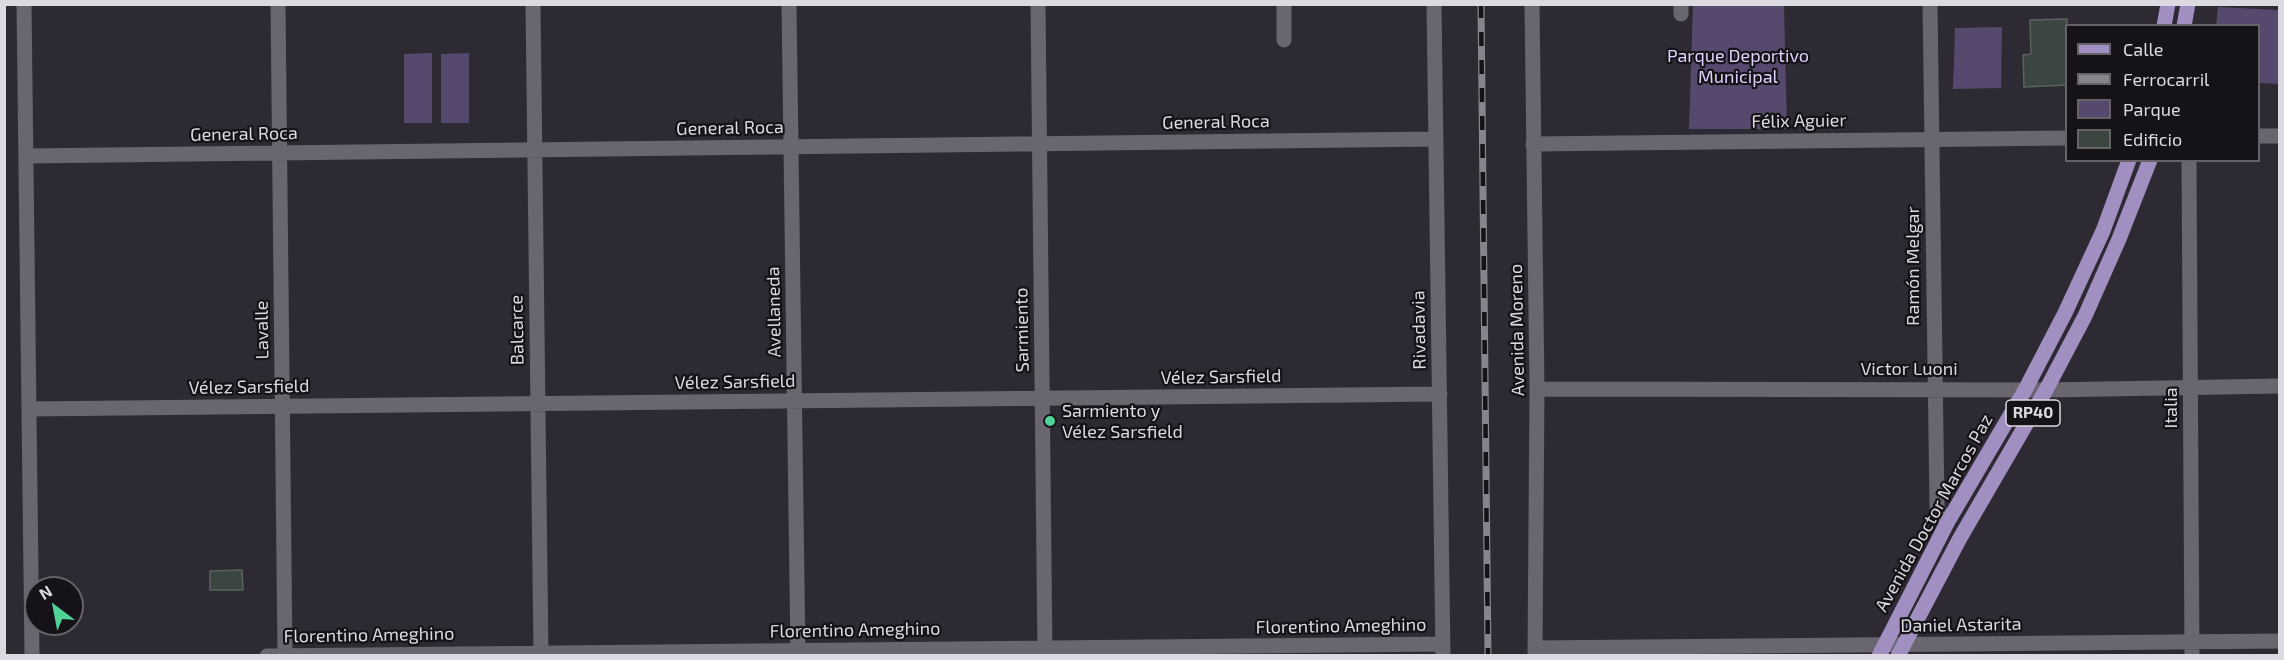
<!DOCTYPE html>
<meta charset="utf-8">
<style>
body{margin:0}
#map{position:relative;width:2284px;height:660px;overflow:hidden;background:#2d2a33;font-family:"Exo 2",sans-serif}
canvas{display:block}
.frame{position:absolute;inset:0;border:6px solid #dcdae0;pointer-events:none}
.legend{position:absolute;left:2065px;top:24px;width:195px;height:138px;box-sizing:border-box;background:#151317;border:2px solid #656367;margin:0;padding:8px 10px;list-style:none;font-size:18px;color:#dcdae0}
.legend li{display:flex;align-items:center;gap:12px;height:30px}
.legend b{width:30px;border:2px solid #656367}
.north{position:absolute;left:24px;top:576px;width:60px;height:60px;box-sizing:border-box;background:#151317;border:2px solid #656367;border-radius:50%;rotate:328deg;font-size:16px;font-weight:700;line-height:24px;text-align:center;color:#dcdae0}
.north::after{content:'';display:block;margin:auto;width:21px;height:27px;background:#4fd399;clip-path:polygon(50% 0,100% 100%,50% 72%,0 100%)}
</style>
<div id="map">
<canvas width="2284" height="660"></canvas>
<div class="frame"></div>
<ul class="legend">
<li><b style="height:8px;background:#a08fc0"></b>Calle</li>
<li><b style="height:8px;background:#87848c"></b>Ferrocarril</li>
<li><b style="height:16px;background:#56496d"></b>Parque</li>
<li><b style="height:16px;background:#3c4640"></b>Edificio</li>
</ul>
<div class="north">N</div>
</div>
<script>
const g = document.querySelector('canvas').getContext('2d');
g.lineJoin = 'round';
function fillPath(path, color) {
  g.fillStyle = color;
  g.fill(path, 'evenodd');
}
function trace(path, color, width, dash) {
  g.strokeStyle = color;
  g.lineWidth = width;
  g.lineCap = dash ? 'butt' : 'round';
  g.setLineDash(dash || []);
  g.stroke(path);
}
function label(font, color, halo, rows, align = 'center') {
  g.font = font + ' "Exo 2",sans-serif';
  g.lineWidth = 4.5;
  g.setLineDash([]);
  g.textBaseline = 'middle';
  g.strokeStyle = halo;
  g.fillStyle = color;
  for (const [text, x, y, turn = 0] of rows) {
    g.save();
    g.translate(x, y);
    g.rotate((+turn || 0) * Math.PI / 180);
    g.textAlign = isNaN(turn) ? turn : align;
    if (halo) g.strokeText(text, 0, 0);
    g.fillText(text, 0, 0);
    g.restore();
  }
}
fillPath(new Path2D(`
 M1693 5H1784L1787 129H1689Z
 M2218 7 2279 10V84L2259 83 2258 26 2216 25Z
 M2002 27 2001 88 1953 89 1955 28Z
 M432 53V123H404V54Z
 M469 53V123H441V54Z`), '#56496d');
const building = new Path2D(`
 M2067 19V85L2024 87 2023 55 2031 54 2030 20Z
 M242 570 243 590H210V571Z`);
fillPath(building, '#3c4640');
trace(building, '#59635d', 1.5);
trace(new Path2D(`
 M24 4 32 656
 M278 4 285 656
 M533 4 541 656
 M789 4 798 656
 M1038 4 1045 656
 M1284 4V40
 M1434 4 1443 656
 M1532 4 1537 389 1535 656
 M1930 4 1937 507 1947 523
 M1681 14V4
 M2258 136H2280
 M1533 144 2066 138
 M26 156 1434 139
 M2189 160 2192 656
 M1537 389 2046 390 2280 386
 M29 409 1440 394
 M1535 648 2280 641
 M267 656 1443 644`), '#696670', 15);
trace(new Path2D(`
 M2164 26 2168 4
 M2184 26 2188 4
 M1879 656 1947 523 2025 390 2065 313 2103 231 2129 160
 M1898 656 1960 538 2046 390 2085 316 2119 239 2150 160`), '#a08fc0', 15);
const rail = new Path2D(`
 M1481 4 1488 656`);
trace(rail, '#87848c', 7);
trace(rail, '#151317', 4.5, [14]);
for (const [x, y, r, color] of [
 [1050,421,6,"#4fd399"]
]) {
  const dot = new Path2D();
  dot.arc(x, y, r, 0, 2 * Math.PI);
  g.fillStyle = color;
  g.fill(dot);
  trace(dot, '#151317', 2);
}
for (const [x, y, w] of [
 [2033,413,54]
]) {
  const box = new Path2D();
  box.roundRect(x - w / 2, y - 13, w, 26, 4.5);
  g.fillStyle = '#151317';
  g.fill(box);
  trace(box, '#dcdae0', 1.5);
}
label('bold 16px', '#dcdae0', null, [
 ["RP40",2033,413]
]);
label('18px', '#dfd1fd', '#151317', [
 ["Parque Deportivo",1738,56],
 ["Municipal",1738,77]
]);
label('18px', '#dcdae0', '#151317', [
 ["Félix Aguier",1799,121,-1],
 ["General Roca",1216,122,-1],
 ["General Roca",730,128,-1],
 ["General Roca",244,134,-1],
 ["Ramón Melgar",1913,266,-90],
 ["Avellaneda",774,312,-91],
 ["Lavalle",262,330,-91],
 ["Balcarce",517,330,-91],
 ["Sarmiento",1022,330,-91],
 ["Rivadavia",1419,330,-91],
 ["Avenida Moreno",1517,330,-91],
 ["Victor Luoni",1909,369],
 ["Vélez Sarsfield",1221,377,-1],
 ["Vélez Sarsfield",735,382,-1],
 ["Vélez Sarsfield",249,387,-1],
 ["Italia",2171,408,-90],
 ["Avenida Doctor Marcos Paz",1934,513,-61],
 ["Daniel Astarita",1961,625,-1],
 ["Florentino Ameghino",1341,626,-1],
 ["Florentino Ameghino",855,630,-1],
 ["Florentino Ameghino",369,635,-1]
]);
label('18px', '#dcdae0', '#151317', [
 ["Sarmiento y",1062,411],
 ["Vélez Sarsfield",1062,432]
], 'left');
</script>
